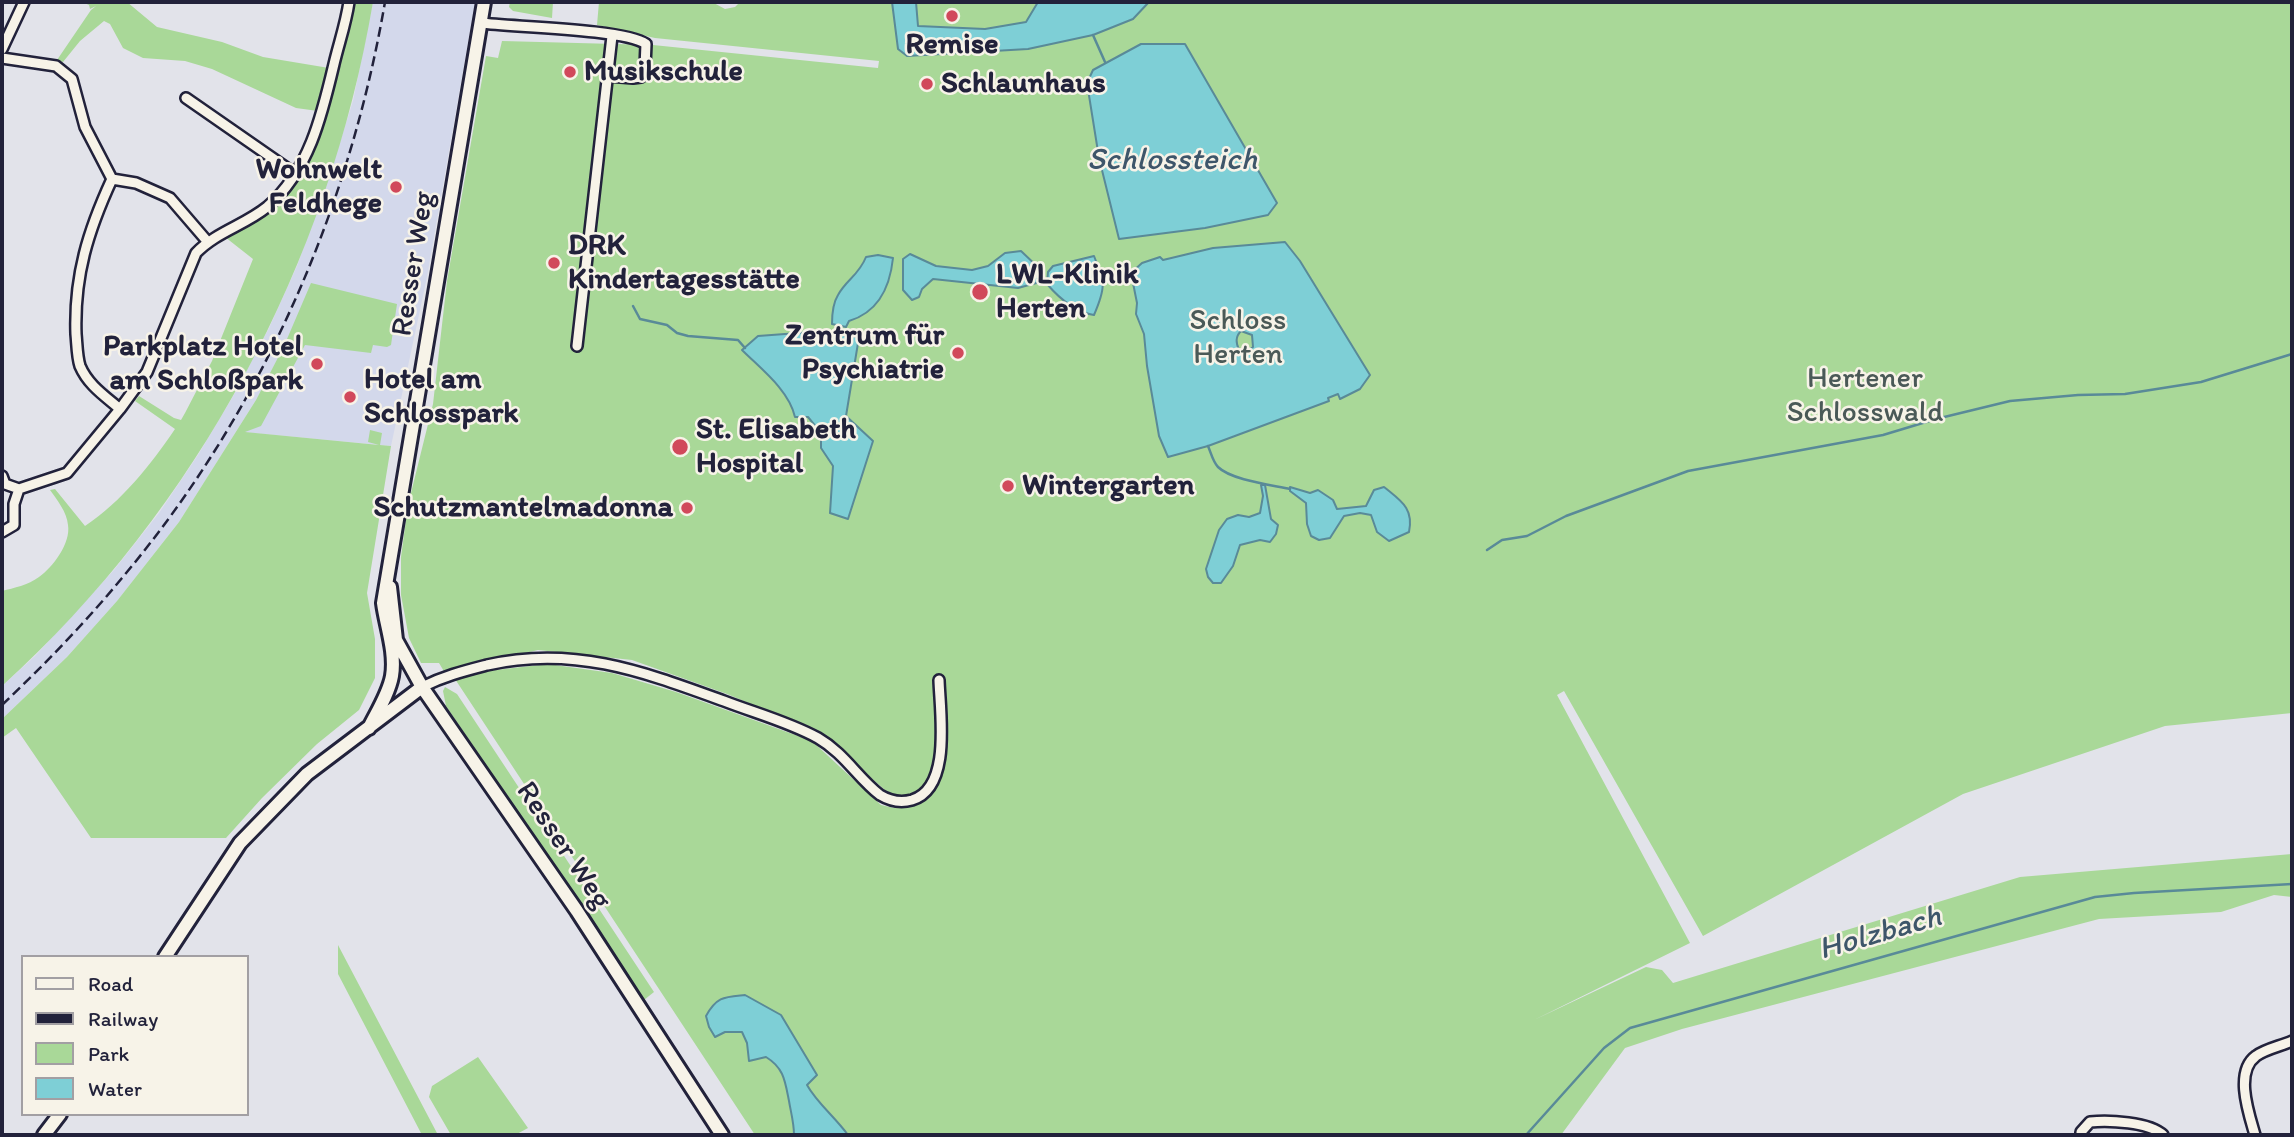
<!DOCTYPE html>
<meta charset="utf-8">
<style>
body{margin:0}
#map{position:relative;width:2294px;height:1137px;overflow:hidden;background:#e2e3ea;font-family:Itim,sans-serif}
canvas{display:block}
.frame{position:absolute;inset:0;border:4px solid #22223b;pointer-events:none}
.legend{position:absolute;left:21px;top:955px;width:228px;height:161px;box-sizing:border-box;background:#f7f3e8;border:2px solid #a29fa3;margin:0;padding:9px 12px;list-style:none;font-size:21px;color:#22223b}
.legend li{display:flex;align-items:center;gap:14px;height:35px}
.legend b{width:35px;border:2px solid #a29fa3}
</style>
<div id="map">
<canvas width="2294" height="1137"></canvas>
<div class="frame"></div>
<ul class="legend">
<li><b style="height:9px;background:#f7f3e8"></b>Road</li>
<li><b style="height:9px;background:#22223b"></b>Railway</li>
<li><b style="height:19px;background:#a9d898"></b>Park</li>
<li><b style="height:19px;background:#7ecfd6"></b>Water</li>
</ul>
</div>
<script>
const g = document.querySelector('canvas').getContext('2d');
g.lineJoin = 'round';
function fillPath(path, color) {
  g.fillStyle = color;
  g.fill(path, 'evenodd');
}
function trace(path, color, width, dash) {
  g.strokeStyle = color;
  g.lineWidth = width;
  g.lineCap = dash ? 'butt' : 'round';
  g.setLineDash(dash || []);
  g.stroke(path);
}
function label(font, color, halo, rows, align = 'center') {
  g.font = font + ' Itim,sans-serif';
  g.lineWidth = 5;
  g.setLineDash([]);
  g.textBaseline = 'middle';
  g.strokeStyle = halo;
  g.fillStyle = color;
  for (const [text, x, y, turn = 0] of rows) {
    g.save();
    g.translate(x, y);
    g.rotate((+turn || 0) * Math.PI / 180);
    g.textAlign = isNaN(turn) ? turn : align;
    if (halo) g.strokeText(text, 0, 0);
    g.fillText(text, 0, 0);
    g.restore();
  }
}
fillPath(new Path2D(`
 M373 2H475L427 277 391 446 242 432 278 358 256 400 179 522 117 601 67 657 2 719V686L35 656 114 570 159 513 198 455 235 393 269 328 297 266 331 170 353 101Z`), '#d3d8eb');
fillPath(new Path2D(`
 M82 2H127L157 27 222 42 263 57 329 68 318 111 296 108 212 69 185 61 143 58 123 48 110 24 104 21 80 41 63 62 57 60 91 10 96 6 90 9 89 5Z
 M353 2H373C329 262 198 509 2 686V591C14 588 28 585 39 577 53 567 71 543 68 525 67 512 57 500 50 490L55 489 85 526C122 501 150 466 175 429L135 401 139 396 174 418 181 420 185 413 212 361 253 259 225 237C239 228 255 223 268 213 323 171 337 66 353 2Z
 M510 2H553L552 18 513 11 509 7Z
 M599 2H712L725 9 735 7 740 2H2292V713L2165 726 1963 794 1703 936 1564 691 1557 695 1690 943 1534 1020 1646 967 1662 970 1673 983 2020 877 2292 854V897L2274 895 2221 912 2099 919 1682 1029 1625 1048 1561 1135H755L455 679 487 671 548 664 612 673 676 692 812 741 881 805 894 808 886 791 820 733 727 694 632 660 538 650 445 673 439 663H421L409 638 401 595V557L408 505 433 404 447 281 486 56 498 58 502 41 653 45 878 68 879 61 655 38 597 25Z
 M311 283 397 304 391 345 387 347 373 345 371 353 305 345 261 426 245 432 379 445 368 442 370 430 382 433 380 445 391 446 367 593 375 639V678L359 710 317 744 262 798 226 838H91L16 728 2 738V719L67 657 117 601 179 522 256 400 284 346Z
 M445 687 457 694 654 992 644 1000 446 706 443 691Z
 M338 945 438 1135H422L338 974Z
 M478 1057 528 1128 515 1135H451L429 1097 432 1086Z`), '#a9d898');
const water = new Path2D(`
 M892 2H916L918 26 985 29 1026 22 1038 2H1149L1133 19 1093 35 1028 49 907 56 898 49Z
 M1141 44H1185L1277 203 1268 215 1205 228 1119 239 1099 158 1087 83 1093 70Z
 M1285 242 1300 261 1370 375 1360 389 1340 399 1338 394 1328 398 1329 401 1208 446 1168 457 1159 436 1147 366 1144 334 1136 314 1137 303 1131 273 1142 263 1160 257 1163 260 1213 248ZM1241 331 1252 335 1253 347 1245 352 1239 350C1236 343 1235 337 1241 331Z
 M1021 251 1042 271 1040 282 1018 288 933 279 922 289 919 297 912 300 903 290V259L910 254 936 266 972 270 988 266 1005 253Z
 M878 255 893 258C890 287 879 312 849 321L846 327 832 324C832 314 833 303 838 295 846 280 859 275 866 257Z
 M1094 256C1105 284 1106 287 1094 315 1075 312 1059 298 1047 284L1048 272 1053 266Z
 M812 332 859 337 846 416 873 441 848 519 830 513 833 466 821 448V433L808 417H795C789 390 761 369 742 350L758 336Z
 M1261 485H1265L1271 519 1278 525 1276 534 1270 542 1260 540 1240 545 1233 566 1221 583H1213L1208 577 1206 569 1219 530 1227 519 1238 515 1249 517 1260 513 1263 496Z
 M1384 487C1401 501 1414 508 1409 532L1389 541 1377 532 1371 515 1360 513 1344 516 1330 538 1319 540 1311 536 1307 524 1306 503 1290 491V487L1310 493 1318 490 1333 500 1337 509 1366 506 1374 490Z
 M745 995 781 1015 817 1075 807 1085C817 1103 835 1117 848 1135H794C794 1123 791 1113 789 1101 785 1081 784 1068 766 1057L749 1061 747 1043 742 1032H725L715 1037 709 1027 706 1016C717 996 725 997 745 995Z`);
fillPath(water, '#7ecfd6');
trace(water, '#598a98', 2);
trace(new Path2D(`
 M1093 35 1105 62
 M633 306 640 319 667 325 677 333 688 336 738 340 745 348
 M1208 446C1211 453 1213 462 1218 467 1231 480 1272 485 1290 489
 M1487 550 1502 540 1527 536 1566 516 1688 471 1883 435 1936 419 2010 401 2078 395 2125 394 2201 382 2292 354
 M1526 1135 1604 1048 1630 1028 2095 897 2134 893 2292 884`), '#598a98', 2.5);
const minor = new Path2D(`
 M481 23C513 27 625 29 646 44L645 67 641 77 633 78 608 76
 M2 49 24 2
 M2 58 56 66 72 79 85 127 112 179 136 183 170 198 207 241
 M186 98 294 173
 M112 179C88 231 74 276 76 334 77 344 77 357 80 366 88 385 105 396 120 409
 M577 346 612 36
 M2 476 5 484 19 489 14 504V525L2 532
 M19 489 67 473 120 409 147 372 196 253C216 232 245 225 267 207 309 171 322 115 334 64 339 43 346 23 349 2
 M422 687C444 676 464 671 487 665 574 645 644 672 724 701 755 713 789 722 818 738 844 753 858 778 880 795 890 801 901 803 912 800 952 788 940 713 939 680
 M2081 1135V1132L2090 1122C2108 1120 2150 1122 2163 1135
 M2255 1135C2249 1114 2234 1072 2256 1056 2265 1049 2281 1046 2292 1041`);
const secondary = new Path2D(`
 M390 587 396 640 422 687 577 911 722 1135
 M369 728C377 712 389 693 392 676 396 652 386 626 383 603L484 2
 M165 957 240 843 307 774 422 687
 M44 1135 60 1114`);
trace(minor, '#22223b', 14);
trace(secondary, '#22223b', 18);
trace(minor, '#f7f3e8', 9);
trace(secondary, '#f7f3e8', 12);
trace(new Path2D(`
 M2 705C44 665 85 623 122 578 260 414 349 212 385 2`), '#22223b', 2.5, [10, 5]);
for (const [x, y, r, color] of [
 [952,16,7,"#d1495b"],
 [570,72,7,"#d1495b"],
 [927,84,7,"#d1495b"],
 [396,187,7,"#d1495b"],
 [554,263,7,"#d1495b"],
 [980,292,9,"#d1495b"],
 [958,353,7,"#d1495b"],
 [317,364,7,"#d1495b"],
 [350,397,7,"#d1495b"],
 [680,447,9,"#d1495b"],
 [1008,486,7,"#d1495b"],
 [687,508,7,"#d1495b"]
]) {
  const dot = new Path2D();
  dot.arc(x, y, r, 0, 2 * Math.PI);
  g.fillStyle = color;
  g.fill(dot);
  trace(dot, '#f7f3e8', 2.5);
}
label('bold 30px', '#22223b', '#f7f3e8', [
 ["Remise",952,45,"center"],
 ["Musikschule",584,72],
 ["Schlaunhaus",941,84],
 ["Wohnwelt",382,170,"right"],
 ["Feldhege",382,204,"right"],
 ["DRK",568,246],
 ["Kindertagesstätte",568,280],
 ["LWL-Klinik",996,275],
 ["Herten",996,309],
 ["Zentrum für",944,336,"right"],
 ["Psychiatrie",944,370,"right"],
 ["Parkplatz Hotel",303,347,"right"],
 ["am Schloßpark",303,381,"right"],
 ["Hotel am",364,380],
 ["Schlosspark",364,414],
 ["St. Elisabeth",696,430],
 ["Hospital",696,464],
 ["Wintergarten",1022,486],
 ["Schutzmantelmadonna",673,508,"right"]
], 'left');
label('30px', '#22223b', '#f7f3e8', [
 ["Resser Weg",414,264,-81],
 ["Resser Weg",563,846,56]
]);
label('30px', '#4a5957', '#f7f3e8', [
 ["Schloss",1238,321],
 ["Herten",1238,355],
 ["Hertener",1865,379],
 ["Schlosswald",1865,413]
]);
label('italic 32px', '#3e566a', '#f7f3e8', [
 ["Schlossteich",1172,161],
 ["Holzbach",1880,934,-16]
]);
</script>
